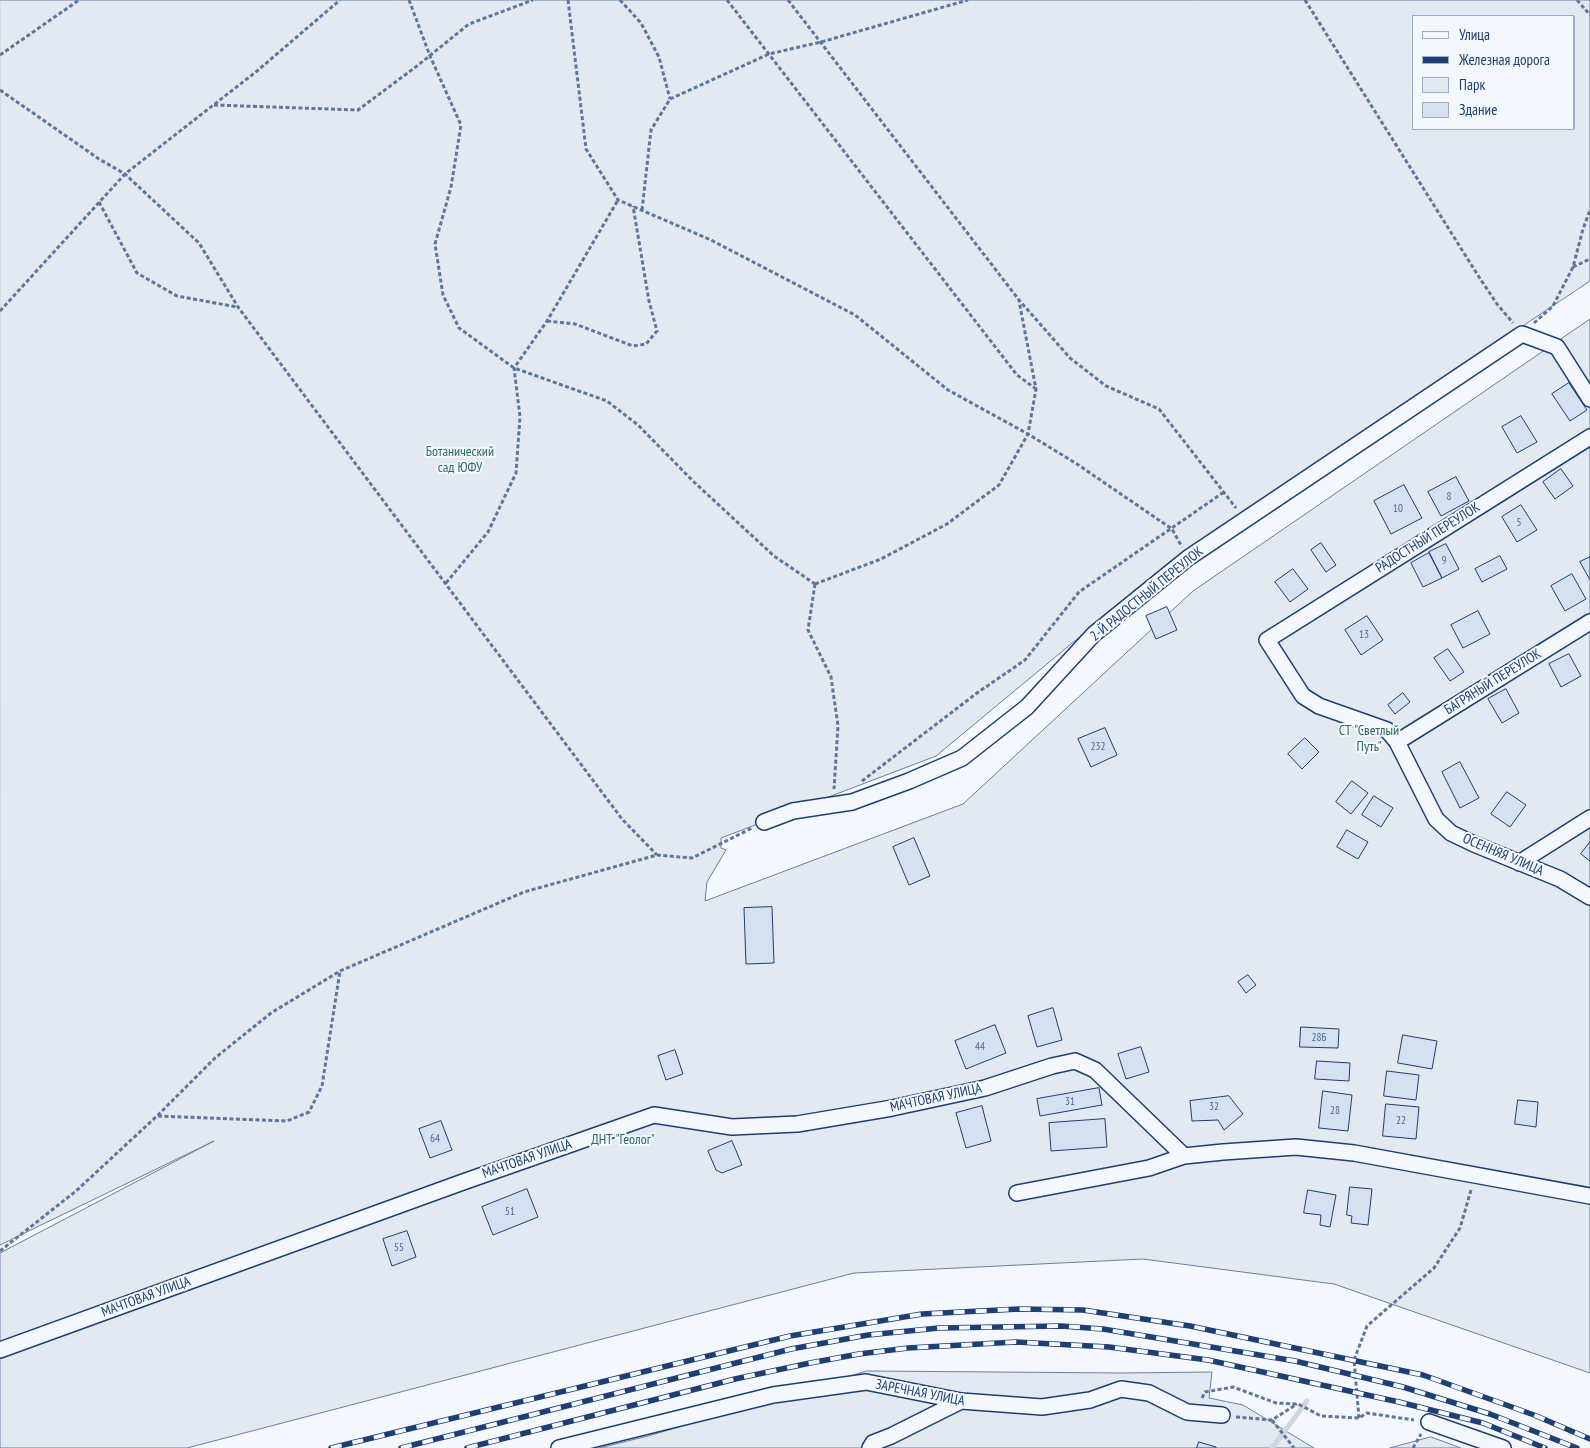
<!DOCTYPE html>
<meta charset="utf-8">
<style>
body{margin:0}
#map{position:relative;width:1590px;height:1448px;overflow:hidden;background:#f4f7fb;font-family:"PT Sans Narrow",sans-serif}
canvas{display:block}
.legend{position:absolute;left:1412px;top:15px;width:162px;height:115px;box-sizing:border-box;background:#f4f7fb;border:1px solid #9eadc5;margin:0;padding:6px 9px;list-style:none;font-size:15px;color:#1d3f73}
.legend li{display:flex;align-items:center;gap:10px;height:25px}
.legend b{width:25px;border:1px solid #9eadc5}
</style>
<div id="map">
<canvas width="1590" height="1448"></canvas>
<ul class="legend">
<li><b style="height:6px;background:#f4f7fb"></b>Улица</li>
<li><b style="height:6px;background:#1d3f73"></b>Железная дорога</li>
<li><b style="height:14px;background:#e3e9f0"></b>Парк</li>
<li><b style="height:14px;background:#d5e0f0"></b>Здание</li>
</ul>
</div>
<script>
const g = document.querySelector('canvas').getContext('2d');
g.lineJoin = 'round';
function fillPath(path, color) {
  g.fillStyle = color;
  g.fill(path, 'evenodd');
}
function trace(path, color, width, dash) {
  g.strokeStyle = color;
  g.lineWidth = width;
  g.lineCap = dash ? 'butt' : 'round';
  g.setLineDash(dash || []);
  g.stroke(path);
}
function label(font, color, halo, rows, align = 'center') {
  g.font = font + ' "PT Sans Narrow",sans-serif';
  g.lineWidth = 4;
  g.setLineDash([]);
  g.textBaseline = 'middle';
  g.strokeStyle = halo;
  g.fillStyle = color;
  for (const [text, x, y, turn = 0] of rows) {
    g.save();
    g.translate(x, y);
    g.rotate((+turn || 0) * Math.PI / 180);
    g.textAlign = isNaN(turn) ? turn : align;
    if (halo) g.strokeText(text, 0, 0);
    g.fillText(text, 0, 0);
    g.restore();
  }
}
const green = new Path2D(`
 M0 0H1590V281L1171 561 936 756 721 838V848L726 850 707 882 705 901 963 804 1193 591 1590 319V1373L1334 1284 1143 1259 854 1273 187 1448H0V1253L214 1141 0 1245ZM1414 16H1574V129H1414Z
 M867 1371 1122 1373 1212 1372 1209 1398 1243 1405 1314 1448H599L648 1436Z
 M1431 1437 1461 1448H1390Z`);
fillPath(green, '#e3e9f0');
trace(green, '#687fa3', 1);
trace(new Path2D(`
 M1272 1448 1307 1401`), '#cfd7e4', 5);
const building = new Path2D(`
 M1569 383 1587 410 1570 421 1552 394Z
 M1521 416 1537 442 1517 453 1502 427Z
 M1561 469 1573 486 1555 499 1543 482Z
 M1456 477 1469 501 1441 516 1428 492Z
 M1404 485 1422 518 1391 534 1374 501Z
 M1521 505 1537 530 1517 542 1502 517Z
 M1321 543 1336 565 1326 572 1311 550Z
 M1446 544 1459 569 1442 578 1429 552Z
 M1429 553 1442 578 1423 587 1411 563Z
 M1500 556 1507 569 1482 582 1475 569Z
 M1590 557V580L1580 562Z
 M1293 569 1308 589 1290 602 1275 582Z
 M1572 574 1586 599 1565 611 1551 586Z
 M1167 607 1177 630 1156 639 1146 616Z
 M1478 611 1490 634 1463 648 1451 625Z
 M1367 616 1383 640 1361 655 1345 630Z
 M1448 649 1464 672 1450 681 1434 658Z
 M1569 654 1581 676 1561 687 1549 664Z
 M1506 689 1519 713 1502 723 1488 699Z
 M1403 693 1410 702 1395 714 1388 705Z
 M1105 728 1117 755 1091 767 1078 739Z
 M1305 738 1319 752 1302 769 1288 754Z
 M1460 762 1479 798 1460 808 1442 772Z
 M1352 781 1368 793 1351 814 1336 802Z
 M1507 792 1526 805 1510 827 1491 814Z
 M1374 796 1393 808 1381 827 1362 815Z
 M1347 830 1368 842 1358 859 1337 847Z
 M914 838 930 876 909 885 893 847Z
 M1590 842V861L1581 854Z
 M772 907 774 963 746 964 744 908Z
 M1248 975 1256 985 1246 993 1238 982Z
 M1053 1008 1062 1040 1037 1047 1028 1016Z
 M995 1025 1006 1053 966 1069 955 1041Z
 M1301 1027 1339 1029 1338 1048 1300 1047Z
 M1403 1035 1437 1041 1432 1069 1398 1063Z
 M1141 1047 1149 1072 1126 1079 1118 1054Z
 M675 1050 683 1074 666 1080 658 1056Z
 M1317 1061 1350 1063 1349 1081 1315 1079Z
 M1387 1071 1419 1075 1416 1100 1384 1096Z
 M1099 1088 1102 1105 1040 1116 1037 1099Z
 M1323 1091 1352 1095 1348 1131 1319 1128Z
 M1229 1096 1243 1114 1224 1130 1218 1120 1192 1121 1190 1101Z
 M1518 1100 1538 1102 1536 1127 1515 1124Z
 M1386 1104 1419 1107 1416 1139 1383 1136Z
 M982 1106 991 1141 966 1148 956 1113Z
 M1105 1119 1107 1147 1051 1151 1049 1123Z
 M441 1121 452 1150 430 1158 419 1129Z
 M732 1141 742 1165 722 1173 716 1170 708 1151Z
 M1350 1187 1372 1189 1368 1225 1351 1223 1352 1216 1347 1215Z
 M527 1189 538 1217 493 1235 482 1207Z
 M1308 1190 1336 1195 1330 1227 1320 1225 1321 1215 1304 1213Z
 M407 1231 416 1257 392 1266 383 1239Z
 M1199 1442 1216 1447V1448H1197Z`);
fillPath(building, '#d5e0f0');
trace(building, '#1d3f73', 1);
const street = new Path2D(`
 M1590 437 1267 640 1303 696 1319 706 1387 730 1397 742 1436 819 1451 833 1474 844 1560 879 1590 897
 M1397 742 1590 622
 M764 822 793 811 852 802 909 781 962 758 1027 707 1094 634 1188 558 1522 334 1557 347 1590 399
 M1519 863 1590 818
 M1017 1193 1149 1168 1184 1156 1223 1152 1296 1147 1354 1153 1590 1196
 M0 1350 463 1182 654 1115 732 1127 797 1124 892 1108 985 1088 1052 1066 1075 1061 1095 1070 1184 1156
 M1429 1422 1503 1448
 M559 1448 773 1395 866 1382 961 1401 1042 1407 1090 1400 1121 1389 1149 1393 1187 1412 1222 1415
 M870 1448 873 1443 891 1436 961 1401`);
trace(street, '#1d3f73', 18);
trace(new Path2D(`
 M409 0 430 56 461 125 451 187 435 244 443 295 459 328 514 368 607 401 638 425 694 482 774 556 815 584
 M568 0 586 149 618 200 711 240 855 315 948 390 1028 434 1077 464 1172 529 1182 547
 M620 0 641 23 659 57 670 99
 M727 0 1017 375 1036 389
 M788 0 1019 300 1070 358 1106 386 1159 409 1236 508
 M1305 0 1479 277 1497 304 1513 323
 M1577 0 1590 15
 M0 55 79 0
 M0 90 99 159 125 174 199 243 238 307 622 819 657 855
 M214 105 358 110 417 66 469 24 533 0
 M99 202 137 273 177 296 237 307
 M642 210 651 130 670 99 769 54 821 42 968 0
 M1573 267 1590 259
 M0 311 125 174 257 71 340 0
 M547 321 575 324 633 346 646 344 657 331 649 301 633 206
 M1534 323 1553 306 1573 267 1583 229 1590 210
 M446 583 488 532 516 473 520 417 514 368 547 321 618 200
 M815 584 881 559 947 524 999 485 1028 434 1036 389 1019 301
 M815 584 808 630 831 677 838 726 834 789
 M862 781 977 693 1025 660 1079 592 1224 492
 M158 1116 287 1121 309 1112 322 1086 340 971
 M0 1251 76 1191 157 1116 215 1058 271 1013 340 971 524 892 657 855 692 858 752 828
 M1202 1398 1205 1392 1233 1387 1276 1403 1298 1404 1321 1416 1359 1418 1367 1413 1414 1420
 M1236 1417 1272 1420 1297 1404
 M1359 1418 1354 1360 1367 1326 1434 1268 1460 1228 1471 1190
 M1272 1420 1294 1448
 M1413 1448 1421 1434`), '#5e769c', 3, [4, 2.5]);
trace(street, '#f4f7fb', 15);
const rail = new Path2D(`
 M331 1448 790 1336 922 1314 1019 1309 1083 1310 1190 1326 1423 1375 1534 1415 1590 1439
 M401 1448 791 1349 868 1335 939 1328 1061 1326 1103 1329 1295 1361 1403 1387 1490 1414 1577 1448
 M467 1448 735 1379 810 1363 859 1354 908 1348 1016 1342 1109 1347 1208 1360 1399 1402 1483 1423 1545 1448`);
trace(rail, '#1d3f73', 5.5);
trace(rail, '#f4f7fb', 4, [11]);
label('11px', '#4b6792', null, [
 ["8",1449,497],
 ["10",1398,509],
 ["5",1519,523],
 ["9",1444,561],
 ["13",1364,635],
 ["232",1098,747],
 ["28Б",1319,1038],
 ["44",980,1047],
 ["31",1070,1102],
 ["32",1214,1107],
 ["28",1335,1111],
 ["22",1401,1121],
 ["64",435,1139],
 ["51",510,1212],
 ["55",399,1248]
]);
label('14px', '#2c6c60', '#f4f7fb', [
 ["Ботанический",460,452],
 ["сад ЮФУ",460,468],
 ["СТ \"Светлый",1369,731],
 ["Путь\"",1369,747],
 ["ДНТ \"Геолог\"",623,1140]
]);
label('14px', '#1d3f73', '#f4f7fb', [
 ["РАДОСТНЫЙ ПЕРЕУЛОК",1428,538,-32],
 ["2-Й РАДОСТНЫЙ ПЕРЕУЛОК",1147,594,-39],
 ["БАГРЯНЫЙ ПЕРЕУЛОК",1493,682,-32],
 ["ОСЕННЯЯ УЛИЦА",1503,855,23],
 ["МАЧТОВАЯ УЛИЦА",936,1098,-12],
 ["МАЧТОВАЯ УЛИЦА",527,1159,-19],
 ["МАЧТОВАЯ УЛИЦА",146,1297,-20],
 ["ЗАРЕЧНАЯ УЛИЦА",920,1393,11]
]);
</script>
